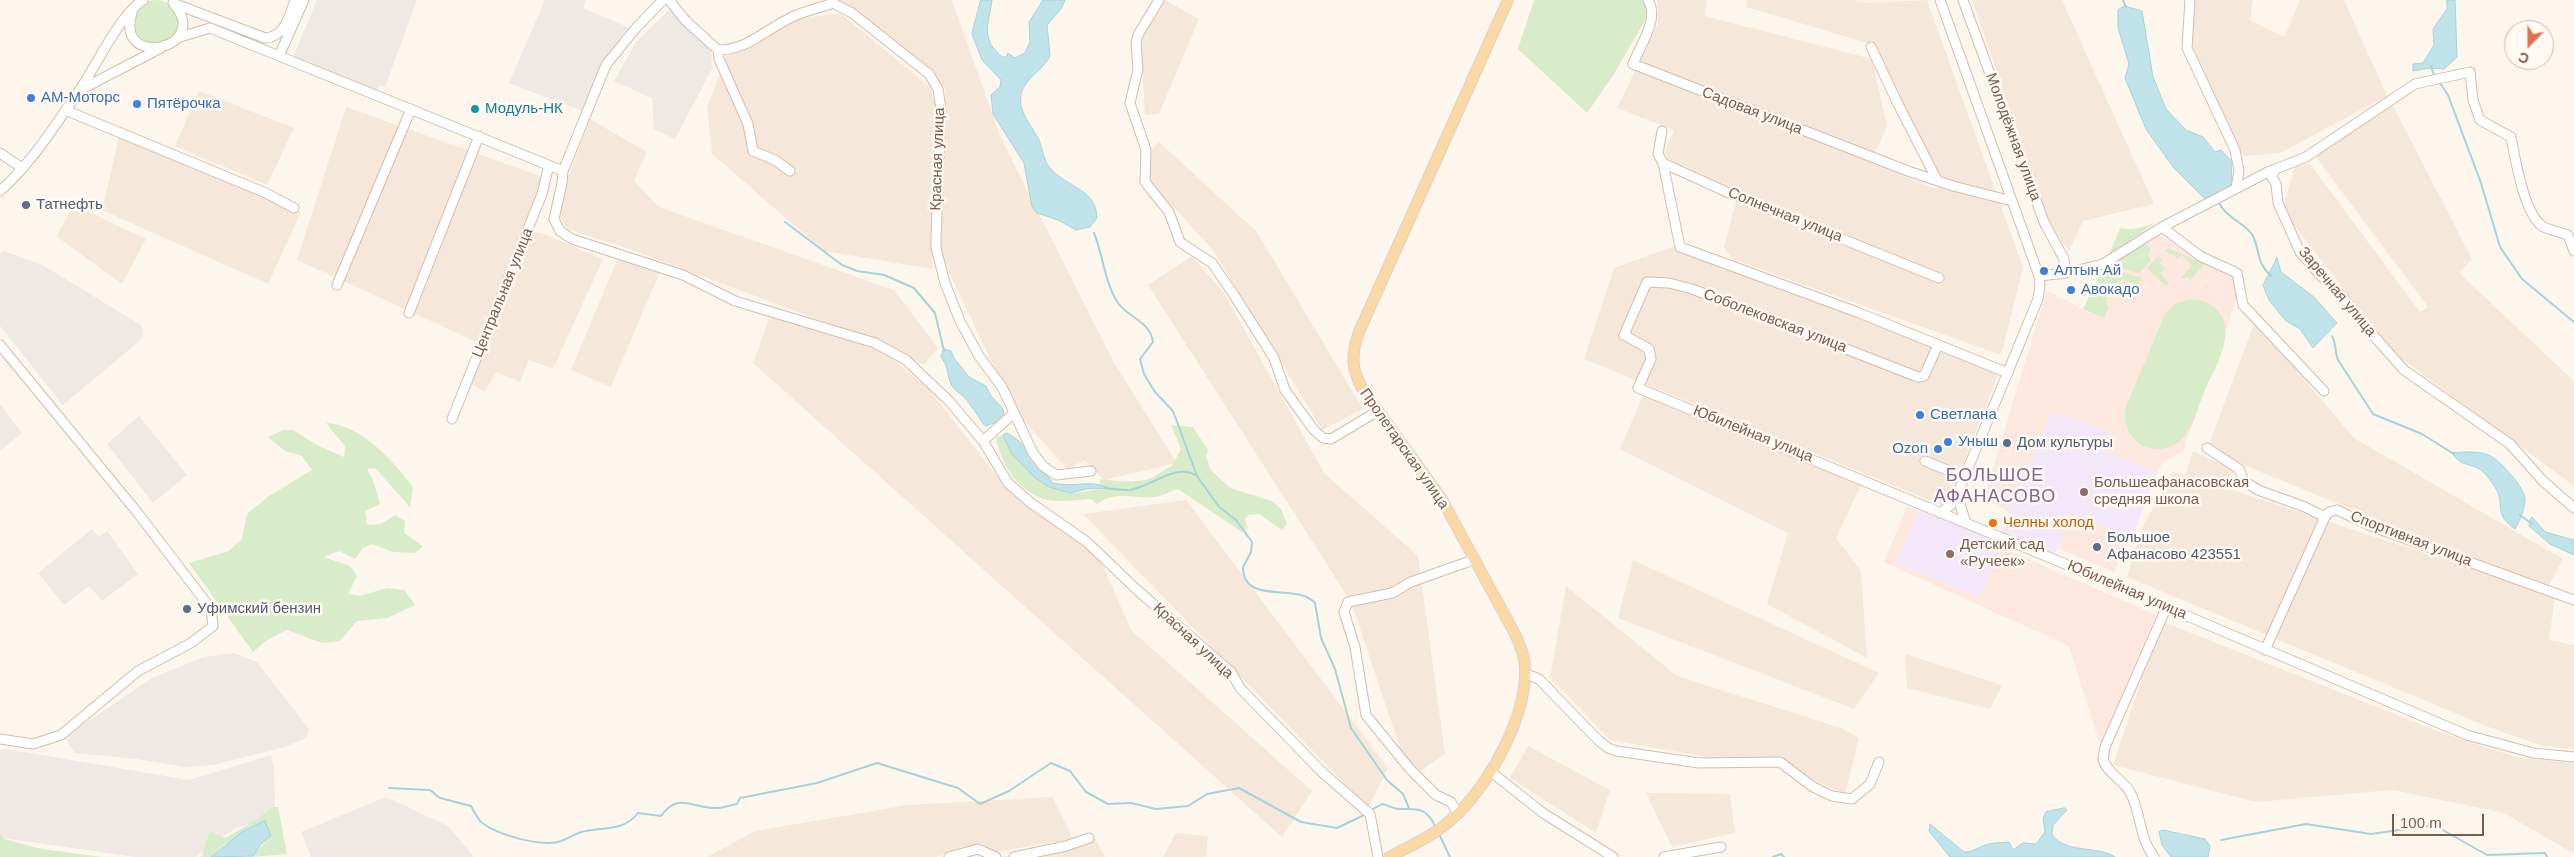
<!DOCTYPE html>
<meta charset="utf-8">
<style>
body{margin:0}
#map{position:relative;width:2574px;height:857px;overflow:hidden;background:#fdf6ec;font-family:Helvetica,sans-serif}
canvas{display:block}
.north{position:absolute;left:2504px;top:20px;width:50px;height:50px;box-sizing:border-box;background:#fffaf3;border:1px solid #cabbb1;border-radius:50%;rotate:202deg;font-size:14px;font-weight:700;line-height:20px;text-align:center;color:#7a5c4d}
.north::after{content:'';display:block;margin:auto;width:18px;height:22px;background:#e76f51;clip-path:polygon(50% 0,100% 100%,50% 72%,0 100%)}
.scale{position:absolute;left:2392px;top:814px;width:92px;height:22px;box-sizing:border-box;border:2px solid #7a5c4d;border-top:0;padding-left:6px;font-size:15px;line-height:18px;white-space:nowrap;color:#7a5c4d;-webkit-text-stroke:4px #fffaf3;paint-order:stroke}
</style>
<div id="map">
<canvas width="2574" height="857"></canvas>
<div class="north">С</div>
<div class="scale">100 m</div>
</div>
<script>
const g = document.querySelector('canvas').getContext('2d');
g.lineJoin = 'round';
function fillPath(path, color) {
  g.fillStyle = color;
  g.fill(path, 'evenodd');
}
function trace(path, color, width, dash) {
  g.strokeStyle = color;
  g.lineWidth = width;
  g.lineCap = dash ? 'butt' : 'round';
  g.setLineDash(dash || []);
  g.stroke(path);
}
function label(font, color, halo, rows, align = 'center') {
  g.font = font + ' Helvetica,sans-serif';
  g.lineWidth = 5;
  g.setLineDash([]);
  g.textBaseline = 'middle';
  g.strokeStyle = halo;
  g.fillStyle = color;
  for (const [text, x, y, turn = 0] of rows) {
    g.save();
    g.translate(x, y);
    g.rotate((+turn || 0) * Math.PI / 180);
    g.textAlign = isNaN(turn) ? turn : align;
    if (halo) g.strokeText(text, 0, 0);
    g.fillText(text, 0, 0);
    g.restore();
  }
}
fillPath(new Path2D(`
 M839 0H952L1000 136 1114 363 1177 463 1104 480 1085 460 1067 469 1015 411 941 255 945 88Z
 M1159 0H1165L1199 19 1159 114 1145 115 1141 43Z
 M1657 0H1707L1705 16 1872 59 1887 126 1875 153 1877 165 1936 189 1942 178 1871 44 1746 7 1747 0H1856L1864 3 1927 0 2023 267 2001 355 1732 259 1724 247 1739 191 1667 158 1665 153 1674 130 1617 108 1658 24Z
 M1972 0H2062L2154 204 2083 221 2069 251 2051 228Z
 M2189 0H2253L2250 20 2284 37 2300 0H2344L2387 96 2280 153 2244 156 2192 56Z
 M840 13 930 87 936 107 932 269 824 251 712 154 707 107 726 57 788 20Z
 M199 91 294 128 267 185 175 146Z
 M2392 104 2472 259 2459 273 2574 381V486L2395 354 2282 210 2295 166 2310 164 2420 312 2428 307 2313 153Z
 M346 107 546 178 477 342 297 260Z
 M590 119 647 152 634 181 659 207 894 290 938 348 924 365 883 344 627 248 567 229 556 210Z
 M119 137 301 212 268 284 102 210Z
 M1159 142 1257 232 1363 409 1322 430 1213 250 1145 176 1152 150Z
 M74 205 146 239 122 284 56 236Z
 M532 232 542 233 603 259 553 369 529 360 520 382 496 372 485 392 469 383Z
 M1678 245 2000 370 1946 507 1584 359 1614 268Z
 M1192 256 1224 293 1324 473 1418 556 1445 754 1410 778 1351 602 1148 285Z
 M618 258 660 272 611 387 571 370Z
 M771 314 881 350 929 389 1010 493 1096 550 1131 630 1312 791 1282 837 753 363Z
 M2255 321 2354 438 2563 559 2547 589 2207 450Z
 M1643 395 1861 485 1836 538 1861 571 1867 658 1767 604 1788 533 1620 449Z
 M2193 451 2234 470 2229 489 2555 596 2549 640 2574 645V749L2543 746 2491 728 2127 577 2142 528 2172 472 2185 475Z
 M1186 500 1388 768 1368 808 1083 514Z
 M1633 560 1879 673 1854 709 1618 618Z
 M1566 586 1677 676 1841 728 1859 738 1845 794 1766 759 1723 760 1610 740 1550 678Z
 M2161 621 2440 732 2519 758 2574 763V854L2504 813 2392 790 2256 802 2113 765Z
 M1905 654 2002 685 1990 709 1907 688Z
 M1528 746 1610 790 1596 833 1510 778Z
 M1646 793 1730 794 1735 833 1672 847Z
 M1052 797 1073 839 995 852 983 844 935 857H707L755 831 908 805Z
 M1176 833 1208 836 1206 857H1163Z
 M1095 838 1105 857H999L1055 849Z`), '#f5e8da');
fillPath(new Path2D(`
 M2157 235 2244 279 2183 451 2162 463 2114 572 2002 525 2009 512 1984 498 2047 290 2091 314 2103 270Z
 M1907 506 2156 615 2100 745 2069 646 1884 562Z`), '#fde8e0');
fillPath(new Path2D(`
 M317 0H417L385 87 379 86 377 91 293 57Z
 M545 0H586L583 8 628 27 602 63 582 111 509 83Z
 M671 8 687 29 711 50 712 69 675 139 654 129 652 98 614 81 636 42Z
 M4 251 43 265 142 326 143 338 63 405 0 326V254Z
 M0 404 22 433 0 451Z
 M139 416 187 475 153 503 107 444Z
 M92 529 99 537 107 531 138 574 102 601 89 586 64 605 38 573Z
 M234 653 257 662 309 729 306 738 285 747 213 765 184 767 137 759 75 753 68 743 66 736 152 678 204 657Z
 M6 749 189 780 271 755 274 768 275 811 256 822 237 828 223 836 196 857H135L3 838 0 835V750Z
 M386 797 448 826 474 857H311L301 832Z`), '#efe9e4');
fillPath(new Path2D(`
 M2052 413 2075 419 2111 433 2105 452 2157 472 2132 538 2072 513 2055 554 2001 532Z
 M1919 510 2002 543 1980 597 1897 564Z`), '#f3e8fa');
fillPath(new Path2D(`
 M134 22a22 22 0 1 1 44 0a22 22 0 1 1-44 0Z
 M1534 0H1644L1650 12 1614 74 1587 113 1518 49Z
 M2156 222 2108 257 2120 228C2132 231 2144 227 2156 222Z
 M2143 243 2150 247V253L2112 265Z
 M2168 248 2205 264 2190 280 2187 277 2183 279 2181 277 2192 266 2182 255 2177 259 2173 254 2170 255 2165 251Z
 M2148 254 2151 260 2139 273 2111 266Z
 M2158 256 2163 260 2160 263 2165 269 2160 273 2169 283 2166 286 2147 268Z
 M2104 269H2109L2142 278 2137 285 2122 279 2116 292 2096 283Z
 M2092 290 2108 298 2106 304 2109 306 2104 318 2083 309Z
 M2187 300C2197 299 2207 300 2215 308 2240 330 2214 368 2204 392 2198 407 2193 429 2181 440 2170 451 2151 452 2139 443 2127 435 2124 422 2125 409L2165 314 2175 304Z
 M326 423C362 425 392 460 413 487L410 507 375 468 367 469 373 480 380 504 365 511 367 525 381 524 395 515 405 521 404 533 423 546 415 553 393 552 372 544 363 548 355 559 339 551 324 557 350 566 357 576 348 594 360 596 387 588 404 590 415 605 387 618 357 621 340 641 322 643 287 630 267 640 253 652 189 563 229 551 242 539 247 514 269 496 312 470 302 456 285 451 268 437 283 430H293L317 445 344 457 345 446Z
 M1171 425 1193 427 1208 450 1206 456 1211 470 1230 488 1272 501 1281 509 1287 524 1282 530 1259 514 1248 515 1245 519 1248 528 1242 532 1178 489C1170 491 1163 496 1155 497 1136 499 1115 490 1097 504L1091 499C1077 500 1058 503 1044 499 1018 491 1000 463 996 437L1003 435C1015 462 1038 486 1069 493 1074 494 1099 489 1108 488L1099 483 1101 479C1115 481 1137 484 1151 478 1158 475 1164 469 1172 466L1181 449Z
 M273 807H278L287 854 251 857 271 836 225 844 211 857H200L202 856 210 831 225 838 256 820Z
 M0 834 4 839 42 849 102 857H0Z`), '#d8ecc9');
const water = new Path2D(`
 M981 0H992C990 19 981 35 996 51 1000 55 1001 57 1006 57L1008 53 1015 58 1025 53 1030 42 1029 22 1043 0H1065L1061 9 1047 25 1050 56C1044 69 1027 77 1022 91 1016 111 1031 123 1039 140 1043 149 1043 160 1050 168 1067 188 1096 188 1097 218L1090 227 1076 230 1058 220 1037 213 1032 207 1024 163 993 114 991 95 1000 87 1001 80 982 60 972 34Z
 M2447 0H2455L2457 57 2444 69 2430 68 2413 71V64L2423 63 2434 45 2433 29 2447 9Z
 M2125 6 2142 11 2153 77 2166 109 2186 130 2203 137 2215 152 2221 150 2231 160 2232 184 2216 195 2204 198 2173 167 2146 129 2125 78 2129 64 2118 28V10Z
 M2277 258 2281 272 2314 297 2337 323 2313 348 2300 329 2286 321 2269 300 2263 286Z
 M944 349 951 351 954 358 969 377 986 386 991 396 1003 409 1004 415 999 421 986 426 983 424C982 421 966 398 963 396 959 393 955 390 952 386 946 375 950 369 941 357Z
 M1007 433 1019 441 1053 483C1072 488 1091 479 1109 488L1086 489 1070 493 1049 487 1035 478 1011 453 1003 435Z
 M2464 452C2474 452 2483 452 2491 456 2501 462 2525 488 2525 499 2525 509 2520 520 2515 529 2493 514 2505 504 2496 489 2493 483 2486 474 2481 470 2469 462 2462 468 2452 453Z
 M2532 517 2545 532 2574 540V555L2550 544 2529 526Z
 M2065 808 2067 810 2053 825 2052 834C2064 854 2097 845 2115 857H1950L1929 831 1930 824 1964 852C1973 852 1975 849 1983 846 1991 842 2001 843 2009 842L2013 850 2023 843 2036 844 2045 832 2043 818 2046 812Z
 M265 821 271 836 261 844 253 856 211 857 242 832Z
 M2163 830 2205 839 2210 846 2208 857H2171L2162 845 2159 832Z`);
fillPath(water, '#bfe3e8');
trace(water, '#a5d3da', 1);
trace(new Path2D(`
 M2123 0 2126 7
 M2431 66 2434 75
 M2440 83 2448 95 2481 183 2500 247 2522 279 2574 322
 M2219 203C2227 219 2246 223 2253 236 2260 251 2256 262 2271 276
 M785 222 842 265 857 271 884 275 914 288 935 313 944 351
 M1094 233C1103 255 1105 284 1118 303 1130 319 1150 321 1153 342L1140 359 1144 374 1155 392 1173 411 1197 476 1219 507 1236 520 1252 542 1251 552 1243 567C1243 606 1297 582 1315 603L1321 638 1335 669 1351 728 1387 780 1403 794 1409 808
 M2332 336C2336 343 2335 352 2338 360L2373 414 2422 434 2454 454
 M1105 488C1112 489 1121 490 1129 490 1150 488 1174 463 1196 475
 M2520 515 2532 524
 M389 788 430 790 440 798 471 806C474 811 477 818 481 822 497 835 538 846 558 842 567 840 576 832 586 831 606 827 624 831 638 813L661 816C679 791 692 809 717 808 723 808 730 805 737 804L740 798 817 783 877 763 958 788 980 804 1009 791 1051 763 1070 771 1086 792 1108 804 1131 803 1156 809 1188 806 1207 794 1239 788 1301 822 1337 828 1364 815
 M1373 809 1382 804C1389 805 1394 810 1401 809 1420 809 1427 808 1436 828
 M1439 834 1450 857
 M2221 840 2306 824 2371 834 2434 825 2487 855 2545 853 2547 857
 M1773 857 1781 854 1784 857`), '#a5d3da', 2);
const minor = new Path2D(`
 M669 0 686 21 718 50C748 50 766 29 792 17 804 11 820 8 833 3L852 13 929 74 938 89 941 109 936 237V248L945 283 960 321 979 356 1002 387 1033 453 1043 466 1056 475 1091 471
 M1159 0 1138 35 1136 43 1138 69 1130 103 1146 150 1145 182 1169 212 1180 242 1212 263 1234 295 1274 358 1285 390 1295 404 1314 430 1323 438 1331 439 1378 411
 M1648 0C1660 19 1640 45 1633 64L1908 171 1953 186 2012 201
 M1940 0 2039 276 2040 286 2038 299 1957 495 1966 523
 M1963 0 2044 222 2064 259 2066 273
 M2190 0 2187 48 2235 150 2239 171 2236 188
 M173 3 265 38C285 37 289 16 295 0
 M132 13C114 70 214 49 173 3
 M177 38 210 28 279 56 304 0
 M1871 47 1898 104 1937 180
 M718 50 719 59 748 124 753 151 775 160 790 171
 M279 56 563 171 562 183 554 219 560 231 572 239 683 275 735 301 875 343 906 360 949 401 983 441 1008 483 1031 503 1087 542 1136 589 1231 672 1240 688 1323 773 1370 814 1378 857
 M80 90 159 49
 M65 110 266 193 294 208
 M1662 131 1658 154 1663 163 1680 247 1857 312 2008 373
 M0 153 22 168
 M1663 163 1731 194 1939 278
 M563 171 606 65 635 29 663 0
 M2274 172 2272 177 2276 184 2278 203 2300 252 2322 277 2343 297 2365 326 2404 370 2510 444 2543 481 2574 508
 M0 191C32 163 55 125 79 91 97 65 118 17 143 0
 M2162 227 2200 256 2237 273 2243 305 2324 391
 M2039 276 2066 273 2103 264 2162 227 2268 172 2306 157 2415 84 2470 72 2473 100 2480 120 2511 137C2515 158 2524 213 2542 226 2549 230 2560 232 2568 235L2574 251
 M337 285 411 109
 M409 313 479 136
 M0 345 137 512 211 609 213 626 191 643 138 671 61 735 33 744 0 739
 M1938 345 1924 376 1918 377 1692 289 1669 283 1647 282 1624 335 1649 349 1651 359 1638 388 2058 561 2467 735 2533 753 2574 757
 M452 419 542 194 549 165
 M983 441 1014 413
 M2207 448 2239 469 2244 481 2258 490 2305 507 2325 517
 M1925 461 1964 477
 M1940 513 1951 505 1957 495
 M2265 650 2325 517 2329 512 2337 510 2373 527 2574 600
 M1526 674 1539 679 1598 740 1608 748 1617 751 1699 763 1780 762 1813 787 1832 796 1852 799 1870 784 1879 762
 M1490 771 1543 813 1613 857
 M1458 814 1451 802 1436 795 1409 768 1366 715 1355 647 1344 612 1348 602 1392 593 1411 582 1473 560
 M949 857 978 849 996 857
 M1014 857 1066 846 1089 838
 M1664 857 1721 847
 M2154 857C2139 838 2141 812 2130 792 2123 780 2106 772 2103 759L2105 747 2167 606`);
const major = new Path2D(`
 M1389 857C1408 847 1429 838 1445 825 1484 794 1524 724 1525 674 1526 659 1521 647 1515 634L1441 498 1363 390C1351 369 1351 354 1359 332L1508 0`);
trace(minor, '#d1beb0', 11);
trace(major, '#dad1cd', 12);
trace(minor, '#fff', 9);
trace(major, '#fbd9a5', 10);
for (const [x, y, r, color] of [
 [31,98,5,"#3f7fe0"],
 [137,104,5,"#3f7fe0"],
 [475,109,5,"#0f9aa8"],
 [26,205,5,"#5c6f8a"],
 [2044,271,5,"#3f7fe0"],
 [2071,290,5,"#3f7fe0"],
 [1920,415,5,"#3f7fe0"],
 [1948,442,5,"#3f7fe0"],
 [2007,443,5,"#5c6f8a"],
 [1938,449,5,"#3f7fe0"],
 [2084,492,5,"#8d6e63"],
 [1993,523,5,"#e8710a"],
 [2097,547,5,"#5c6f8a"],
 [1950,554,5,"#8d6e63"],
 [187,609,5,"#5c6f8a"]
]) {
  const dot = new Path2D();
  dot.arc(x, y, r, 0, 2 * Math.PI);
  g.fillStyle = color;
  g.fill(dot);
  trace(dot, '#fffaf3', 2);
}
label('15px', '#366cbe', '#fffaf3', [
 ["АМ-Моторс",41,98],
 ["Пятёрочка",147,104],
 ["Алтын Ай",2054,271],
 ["Авокадо",2081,290],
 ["Светлана",1930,415],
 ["Уныш",1958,442],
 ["Ozon",1928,449,"right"]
], 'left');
label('15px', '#0d838f', '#fffaf3', [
 ["Модуль-НК",485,109]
], 'left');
label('15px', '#7a5c4d', '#fffaf3', [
 ["Садовая улица",1752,111,21],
 ["Молодёжная улица",2013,137,70],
 ["Красная улица",938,159,-88],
 ["Солнечная улица",1785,215,22],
 ["Заречная улица",2337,292,50],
 ["Центральная улица",503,293,-68],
 ["Соболековская улица",1775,321,21],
 ["Юбилейная улица",1753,434,22],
 ["Пролетарская улица",1404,449,55],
 ["Спортивная улица",2411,539,21],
 ["Юбилейная улица",2127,590,23],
 ["Красная улица",1193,641,43]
]);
label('15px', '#4e5e75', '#fffaf3', [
 ["Татнефть",36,205],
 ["Дом культуры",2017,443],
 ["Большое",2107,538],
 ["Афанасово 423551",2107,555],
 ["Уфимский бензин",197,609]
], 'left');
label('15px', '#785e54', '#fffaf3', [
 ["Большеафанасовская",2094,483],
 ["средняя школа",2094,500],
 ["Детский сад",1960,545],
 ["«Ручеек»",1960,562]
], 'left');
label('15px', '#c56008', '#fffaf3', [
 ["Челны холод",2003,523]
], 'left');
g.letterSpacing = '1px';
label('18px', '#846695', '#fffaf3', [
 ["БОЛЬШОЕ",1995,476],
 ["АФАНАСОВО",1995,497]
]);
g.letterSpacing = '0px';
</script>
